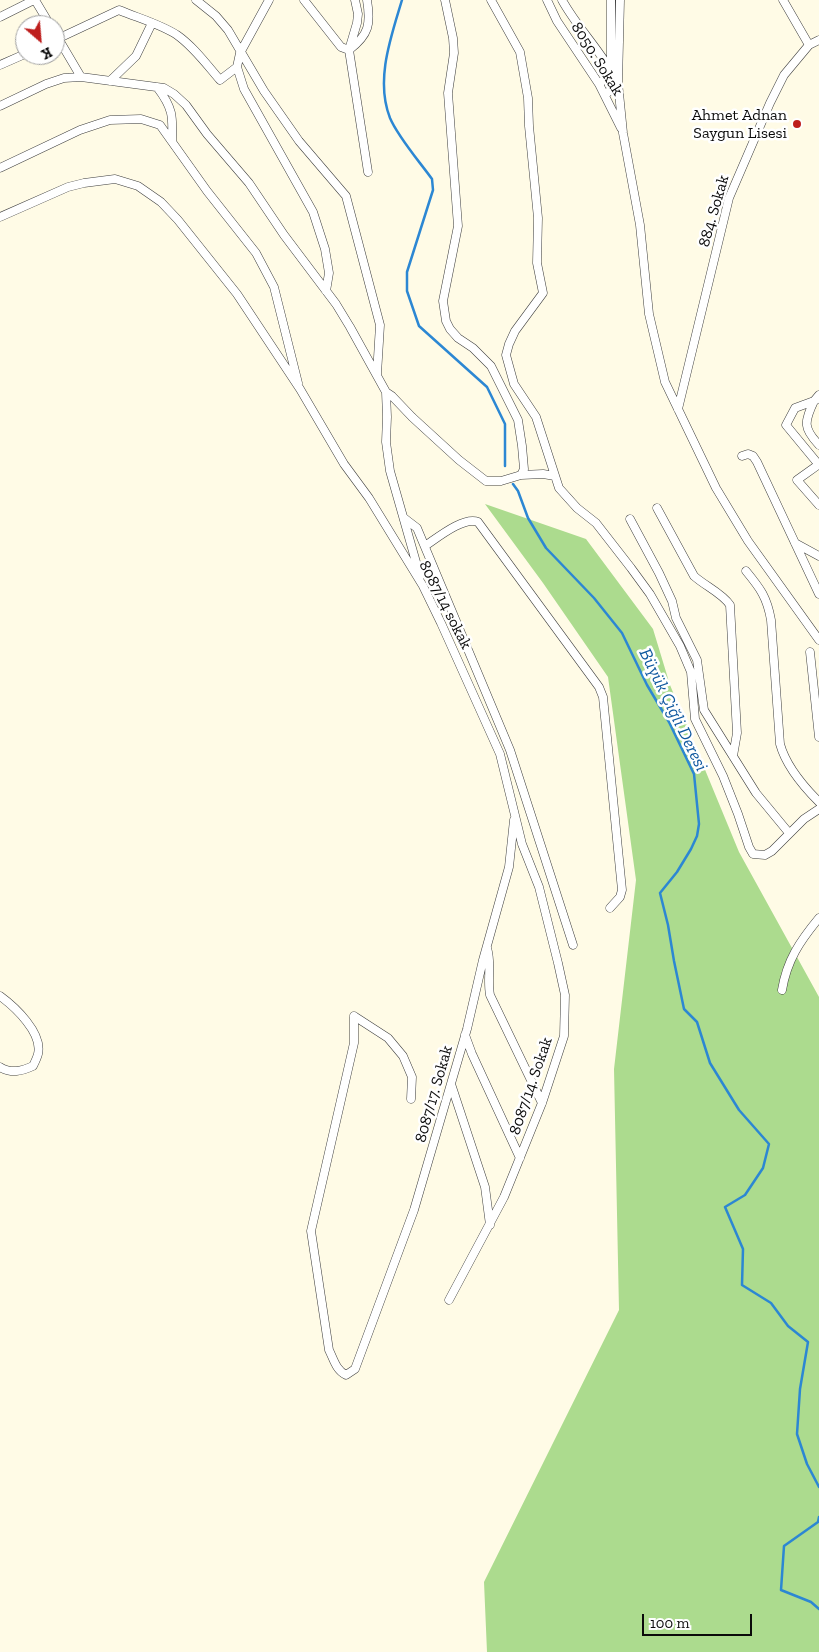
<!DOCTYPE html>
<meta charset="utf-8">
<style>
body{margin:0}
#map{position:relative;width:819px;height:1652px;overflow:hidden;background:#fffbe6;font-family:"Zilla Slab",serif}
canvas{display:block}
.north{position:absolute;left:15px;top:15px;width:50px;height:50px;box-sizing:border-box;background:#fff;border:1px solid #9d9d9d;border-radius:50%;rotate:153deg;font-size:14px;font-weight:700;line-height:20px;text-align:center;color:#0a0a0a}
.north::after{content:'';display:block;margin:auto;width:18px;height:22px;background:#be1e1d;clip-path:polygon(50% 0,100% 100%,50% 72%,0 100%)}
.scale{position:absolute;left:642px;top:1614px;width:110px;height:22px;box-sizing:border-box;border:2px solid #0a0a0a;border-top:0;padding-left:6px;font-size:15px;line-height:18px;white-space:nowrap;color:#0a0a0a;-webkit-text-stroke:4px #fff;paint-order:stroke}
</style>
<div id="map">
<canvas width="819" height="1652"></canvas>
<div class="north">K</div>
<div class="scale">100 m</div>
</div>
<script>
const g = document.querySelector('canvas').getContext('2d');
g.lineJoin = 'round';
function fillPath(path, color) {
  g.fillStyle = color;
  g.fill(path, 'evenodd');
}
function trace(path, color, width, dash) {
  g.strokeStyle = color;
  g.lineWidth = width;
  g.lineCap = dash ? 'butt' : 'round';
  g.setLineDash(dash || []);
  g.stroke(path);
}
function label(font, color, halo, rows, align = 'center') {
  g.font = font + ' "Zilla Slab",serif';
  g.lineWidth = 5;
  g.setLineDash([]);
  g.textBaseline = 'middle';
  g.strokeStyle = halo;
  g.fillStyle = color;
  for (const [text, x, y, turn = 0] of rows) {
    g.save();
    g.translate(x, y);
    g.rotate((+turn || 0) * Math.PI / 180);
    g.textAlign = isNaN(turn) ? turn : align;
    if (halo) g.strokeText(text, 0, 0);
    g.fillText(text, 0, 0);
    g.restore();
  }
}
fillPath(new Path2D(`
 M485 504 586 539 653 629 670 685 739 852 819 997V1652H487L484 1582 619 1310 614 1069 636 880 608 677 543 583Z`), '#acdb8e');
trace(new Path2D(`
 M402 0C391 37 375 80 390 118 398 137 419 161 432 179L433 190 407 272V291L419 326 487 387 505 424V466
 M513 484 518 491 528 518 546 548 594 598 622 633 647 685 669 722 694 774 699 824 697 836 691 849 677 872 660 893 668 925 674 961 684 1009 697 1022 710 1063 739 1110 769 1144 763 1168 745 1195 725 1207 743 1249 742 1285 771 1303 788 1326 808 1342 800 1389 797 1434 807 1464 819 1487
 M819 1517 818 1522 784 1546 781 1590 811 1602 819 1609`), '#2c87d3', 2.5);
const minor = new Path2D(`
 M35 0 50 25
 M196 0 216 16 228 30 264 91 299 141 346 196 380 325 377 374
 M304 0 341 47 349 50C369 35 371 24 367 0
 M355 0 358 14 357 23 349 50 368 172
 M491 0 520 52 528 98 529 126 538 218 537 263 543 293 515 331 509 344 506 355 514 384 536 417 559 488 577 508 596 523 631 568 650 594 680 646 691 672 695 719 723 776 738 814 749 847 753 854 765 855 772 851 804 819 819 809
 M547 0 557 21 599 84 621 128
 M562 0C578 29 603 53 618 83L605 95
 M620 0 618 83 623 133 640 225 649 314 665 382 716 488 748 541 819 640
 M783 0 809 45
 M0 17 34 0
 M55 33 81 77
 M55 40 119 10C138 18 160 24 177 35 194 47 207 65 220 80L237 67 240 53 269 0
 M0 65 25 54
 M237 67 244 89 313 212 325 249 329 273 326 291
 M110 81 136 56 152 23
 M599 84 607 77 611 70V0
 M157 87C173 108 173 116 172 141
 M0 106 46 84 64 78 81 77 164 88 174 94 186 105 207 134 249 183 284 235 336 304 350 327 386 392 387 417 386 442 390 471 420 576
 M0 168 80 130 110 120 141 119 160 125 207 191 256 253 274 287 298 383
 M0 217 68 187 84 183 115 179 138 186 161 202 178 220 237 294 300 389 344 464 369 498 423 586 441 623 500 754 522 844 539 887 558 963 565 995 564 1036 542 1103 504 1197 449 1300
 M386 392 392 396 412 417 459 460 486 481H501L521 475 524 469 522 446 518 420 491 366 473 348 458 338 450 329 446 321 443 301 458 226 448 93 454 53 453 38 445 0
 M819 395 814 401 795 408 786 425 819 465
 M816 400 814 401C804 422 803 428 819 445
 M678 409 729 198 770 103 784 75 809 45 819 40
 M742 456 748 454 753 456 757 462 819 594
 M818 465 797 480 819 505
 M521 475 543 474 555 476
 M657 508 694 576C705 586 722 593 730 605L737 733 733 756
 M404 518 417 528 510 750 573 945
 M630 519 659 573 672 601 676 618 697 660 704 710 756 793 789 833
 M795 543 819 556
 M425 546C437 538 464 516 478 522L599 687 603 697 622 890 620 897 610 908
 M746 571C760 588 767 597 771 620L780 744C786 766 802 785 819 802
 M810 652 819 737
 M487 948C492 964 487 979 490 995L542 1103
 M782 990C787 960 800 941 819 918
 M0 996C15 1007 43 1033 38 1054 37 1058 35 1062 33 1066 22 1071 11 1074 0 1067
 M354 1016V1043L311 1231 329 1350C334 1360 336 1370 346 1375L355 1369 414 1210 467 1029 483 960 509 867 514 820
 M354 1016 388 1038 403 1056 412 1077 411 1099
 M465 1035 472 1054 520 1158
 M451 1084 485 1187 490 1225`);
trace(minor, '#3d3d3d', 9);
trace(minor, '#fff', 8);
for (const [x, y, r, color] of [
 [797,124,5,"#be1e1d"]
]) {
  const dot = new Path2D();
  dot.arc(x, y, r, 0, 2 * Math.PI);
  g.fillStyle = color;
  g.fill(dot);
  trace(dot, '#fff', 2);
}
label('16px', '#0a0a0a', '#fff', [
 ["8050. Sokak",597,59,58],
 ["884. Sokak",714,211,-74],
 ["8087/14 sokak",445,605,63],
 ["8087/14. Sokak",531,1086,-71],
 ["8087/17. Sokak",434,1094,-74]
]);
label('16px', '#0a0a0a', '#fff', [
 ["Ahmet Adnan",787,115],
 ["Saygun Lisesi",787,133]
], 'right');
label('italic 18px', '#0f589f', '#fff', [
 ["Büyük Çiğli Deresi",673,710,64]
]);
</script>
